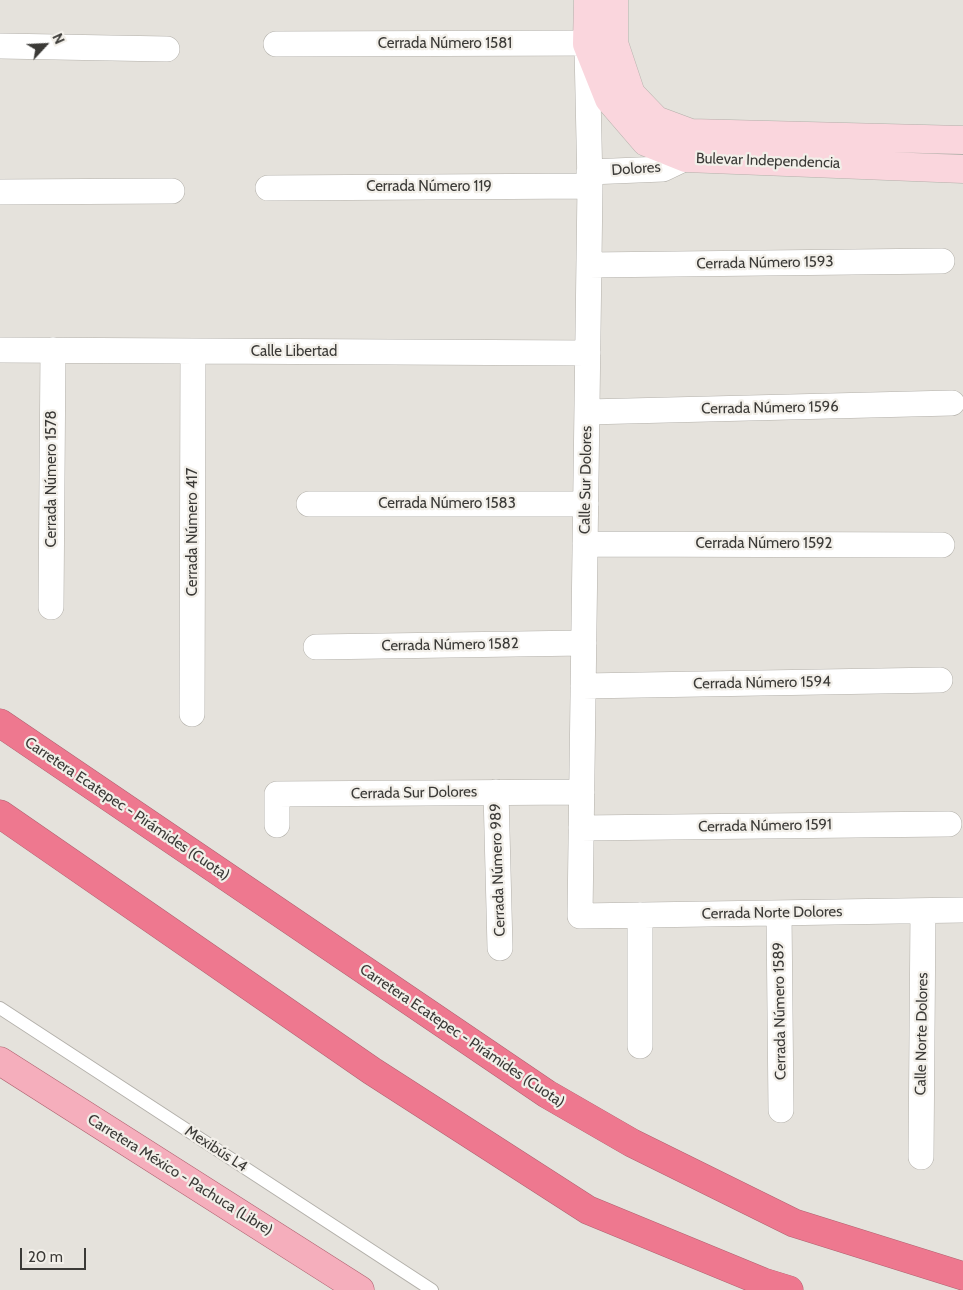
<!DOCTYPE html>
<meta charset="utf-8">
<style>
body{margin:0}
#map{position:relative;width:963px;height:1290px;overflow:hidden;background:#e5e2dc;font-family:Cabin,sans-serif}
canvas{display:block}
.north{position:absolute;left:20px;top:20px;width:50px;height:50px;-webkit-text-stroke:4px #f2efe9;paint-order:stroke;rotate:65deg;font-size:14px;font-weight:700;line-height:20px;text-align:center;color:#3b3a37}
.north::after{content:'';display:block;margin:auto;width:18px;height:22px;background:#3b3a37;clip-path:polygon(50% 0,100% 100%,50% 72%,0 100%)}
.scale{position:absolute;left:20px;top:1248px;width:66px;height:22px;box-sizing:border-box;border:2px solid #3b3a37;border-top:0;padding-left:6px;font-size:15px;line-height:18px;white-space:nowrap;color:#3b3a37;-webkit-text-stroke:4px #f2efe9;paint-order:stroke}
</style>
<div id="map">
<canvas width="963" height="1290"></canvas>
<div class="north">N</div>
<div class="scale">20 m</div>
</div>
<script>
const g = document.querySelector('canvas').getContext('2d');
g.lineJoin = 'round';
function trace(path, color, width, dash) {
  g.strokeStyle = color;
  g.lineWidth = width;
  g.lineCap = dash ? 'butt' : 'round';
  g.setLineDash(dash || []);
  g.stroke(path);
}
function label(font, color, halo, rows, align = 'center') {
  g.font = font + ' Cabin,sans-serif';
  g.lineWidth = 4.5;
  g.setLineDash([]);
  g.textBaseline = 'middle';
  g.strokeStyle = halo;
  g.fillStyle = color;
  for (const [text, x, y, turn = 0] of rows) {
    g.save();
    g.translate(x, y);
    g.rotate((+turn || 0) * Math.PI / 180);
    g.textAlign = isNaN(turn) ? turn : align;
    if (halo) g.strokeText(text, 0, 0);
    g.fillText(text, 0, 0);
    g.restore();
  }
}
const lane = new Path2D(`
 M0 1008 432 1290`);
const street = new Path2D(`
 M276 44 604 43
 M0 46 167 49
 M587 48 590 186 580 916 963 910
 M589 172 663 169 686 158 689 143
 M268 188 590 186
 M0 192 172 191
 M589 265 942 261
 M0 350 588 353
 M587 412 952 403
 M309 504H586
 M585 544 942 545
 M51 607 53 350
 M316 647 584 643
 M583 686 940 680
 M192 714 193 351
 M496 792 500 948
 M277 825V794L582 792
 M581 828 949 824
 M779 913 781 1110
 M640 915V1046
 M921 1157 923 911`);
const secondary = new Path2D(`
 M588 0 587 44 609 99 646 142 686 158 963 169
 M614 0V43L631 94 656 120 691 133 963 140`);
const primary = new Path2D(`
 M0 1061 360 1290`);
const highway = new Path2D(`
 M0 723 547 1094 632 1143 794 1223 963 1276
 M0 814 372 1071 588 1210 763 1282 789 1290`);
trace(lane, '#b3b0aa', 14);
trace(street, '#b3b0aa', 26);
trace(secondary, '#b3b0aa', 29);
trace(primary, '#af6270', 29);
trace(highway, '#af6270', 29);
trace(lane, '#fff', 12);
trace(street, '#fff', 25);
trace(secondary, '#fad6dd', 28);
trace(primary, '#f5aebc', 28);
trace(highway, '#ee788f', 28);
label('15px', '#3b3a37', '#f2efe9', [
 ["Cerrada Número 1581",445,44],
 ["Bulevar Independencia",768,161,2],
 ["Dolores",636,169,-4],
 ["Cerrada Número 119",429,187],
 ["Cerrada Número 1593",765,263,-1],
 ["Calle Libertad",294,352],
 ["Cerrada Número 1596",770,408,-1],
 ["Cerrada Número 1578",52,479,-90],
 ["Calle Sur Dolores",586,480,-89],
 ["Cerrada Número 1583",447,504],
 ["Cerrada Número 417",193,532,-90],
 ["Cerrada Número 1592",764,544],
 ["Cerrada Número 1582",450,645,-1],
 ["Cerrada Número 1594",762,683,-1],
 ["Cerrada Sur Dolores",414,793,-1],
 ["Carretera Ecatepec - Pirámides (Cuota)",127,809,34],
 ["Cerrada Número 1591",765,826,-1],
 ["Cerrada Número 989",498,870,-92],
 ["Cerrada Norte Dolores",772,913,-1],
 ["Cerrada Número 1589",780,1011,-91],
 ["Calle Norte Dolores",922,1034,-89],
 ["Carretera Ecatepec - Pirámides (Cuota)",462,1036,34],
 ["Mexibús L4",216,1149,33],
 ["Carretera México - Pachuca (Libre)",180,1175,32]
]);
</script>
